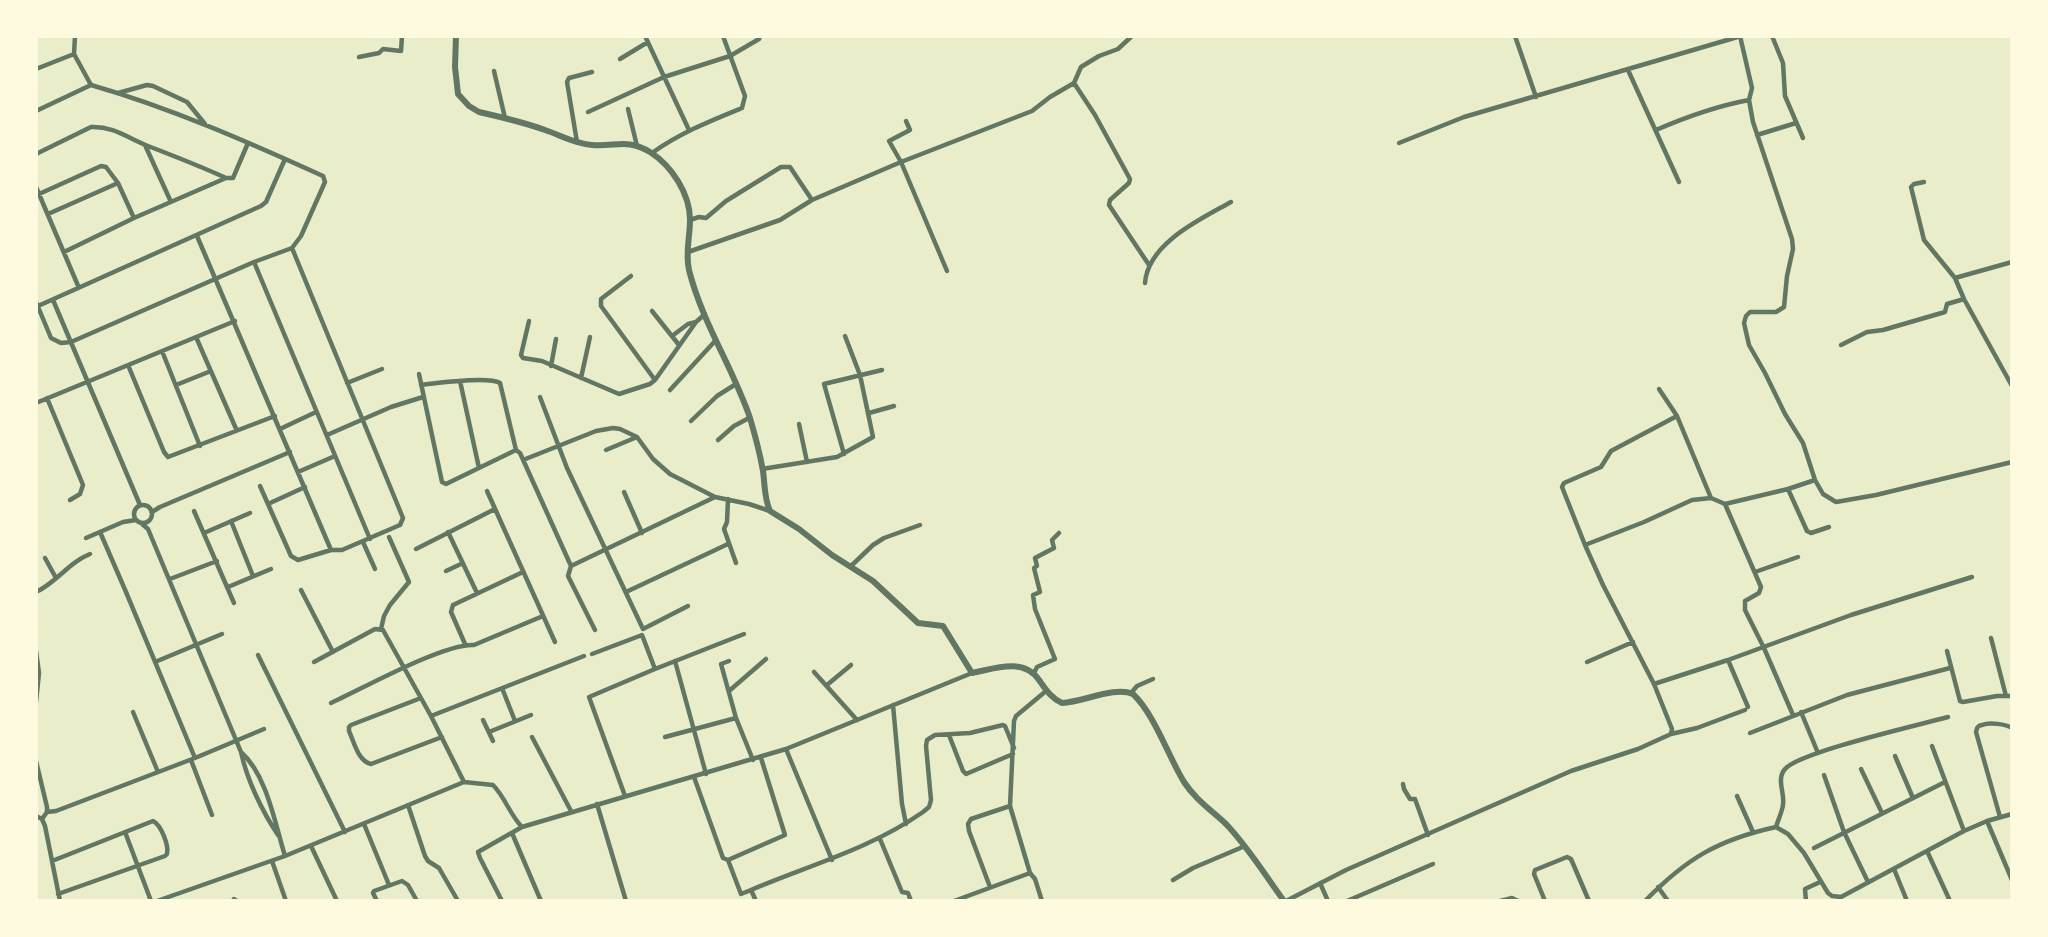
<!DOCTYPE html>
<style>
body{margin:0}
#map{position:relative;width:2048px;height:937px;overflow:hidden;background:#e9edc9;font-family:Raleway,sans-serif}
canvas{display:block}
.frame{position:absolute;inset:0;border:38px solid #fefae0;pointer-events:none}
</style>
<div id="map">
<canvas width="2048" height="937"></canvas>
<div class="frame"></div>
</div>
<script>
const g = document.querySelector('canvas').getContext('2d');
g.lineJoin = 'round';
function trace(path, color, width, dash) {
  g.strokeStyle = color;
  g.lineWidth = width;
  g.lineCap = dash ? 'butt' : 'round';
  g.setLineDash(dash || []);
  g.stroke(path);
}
trace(new Path2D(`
 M75 36 74 54 91 85
 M645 36 689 130
 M1515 36 1536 97
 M1740 36 1752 88 1749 100 1753 122 1792 239 1793 249 1787 276 1784 307 1776 312H1750L1746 316 1744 323 1749 345 1765 373 1785 414 1803 443 1815 480 1823 494 1836 502 1876 495 2012 462
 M1772 36 1783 63 1785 96 1803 138
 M359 57 379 53 383 49 401 51 402 36
 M620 59 648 42
 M36 69 74 54
 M1628 70 1679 182
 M494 71 505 118
 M1074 83 1095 115 1130 179 1129 183 1110 200 1109 205 1149 265
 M118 93 147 85 153 86 187 102 205 124
 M628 109 637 146
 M36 111 91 85C171 108 248 142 323 176L325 182 301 236 292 248 254 262 71 342 61 343 51 338 36 302
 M588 112 664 77 730 56 759 39 760 36
 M906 121 910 130 889 141 901 162 947 271
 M1656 130C1686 117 1717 106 1749 100
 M1757 135 1796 123
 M577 142 567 82 569 78 592 72
 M1399 143 1464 117 1741 36
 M145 145 171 202
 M652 153C680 133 710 121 742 108L745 96 723 36
 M36 154 91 127C113 126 128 138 148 146 174 156 200 166 226 178
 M1924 182 1914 184 1911 187 1924 240 1955 278 1964 299 2012 386
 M36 187 79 288
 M39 194 101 166 106 167 118 183 134 218
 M48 214 118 183
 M690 220 699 217 706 218 726 201 781 167H790L812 200 901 162 1032 111 1050 97 1074 83 1081 67 1099 56 1118 49 1132 36
 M197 236 331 550
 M64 252 134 218 226 178H233L248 143
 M688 252 780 220 812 200
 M254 262 370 539
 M631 276 601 299V306L655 380 696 322 705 314
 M1955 278 2012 262
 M1145 283C1148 243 1201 219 1231 202
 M53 300 140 505
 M38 306 261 206 266 202 285 159
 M652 311 679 345
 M529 321 521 355 523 358 542 361 619 394 650 384 655 380
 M672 336 688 324 696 322
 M196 337 237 431
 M1841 345 1867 332 1883 330 1945 312 1947 304 1964 299
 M162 351 200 446
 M128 365 164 452 168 457 275 416
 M551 366 556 339
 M419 374 442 482 446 484 516 450
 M581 378 590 337
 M460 381 479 468
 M347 383 382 369
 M176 385 211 371
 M421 385C437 383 488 376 500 383L516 450 520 453 571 566
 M1659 389 1677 416 1711 498
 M670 390 716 340
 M540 397 567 468 643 629 688 606
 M47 398 83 485 80 494 70 500
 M36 403 235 321
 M869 413 894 406
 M691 421 717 396 736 384
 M799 424 807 462
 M280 429 316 412
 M327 435 391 407 423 397
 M718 440 734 426 749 418
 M606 450 637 437
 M844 454 824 384 882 370
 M523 460 596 431 613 428 620 429 637 437 653 459 670 474 715 497 749 504 770 511
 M762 469 837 457 873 437 860 375 845 336
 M298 472 335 456
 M260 486 291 556 298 560 331 550H342L400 525 403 518 292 248
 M1788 489 1807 531 1811 533 1829 527
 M487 491 555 642
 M624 492 642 533
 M728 499 727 522 724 529 736 563
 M268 504 305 487
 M1725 504 1761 587 1759 593 1745 601V610L1764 648 1793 715
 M134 514a9 9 0 1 1 18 0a9 9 0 1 1-18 0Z
 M194 511 234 603
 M152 512 160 507 290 452
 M231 521 253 576
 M142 524 148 529 241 752C247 780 262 811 278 835
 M100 532 126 592 195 758
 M448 532 477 593
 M204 533 250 513
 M86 538 123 522 136 520
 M363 542 375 569
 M1585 545 1562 487 1564 483 1601 467 1611 451 1677 416
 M416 549 495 509
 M45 558 56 578
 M851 566 873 545 884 538 920 525
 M446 571 463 563
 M1755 572 1798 557
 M170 579 217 561
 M228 587 271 569
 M301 590 333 652
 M36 592C56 583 69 562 90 554
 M626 592 728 544
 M381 629 384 616 390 605 409 582 389 537
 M595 630 568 576 571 566 715 497
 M1991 638 2006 696
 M465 644 451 612 453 605 523 572
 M36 651 39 673 36 702
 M1947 651 1960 701 1963 702 1997 696H2012
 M592 654 642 635 655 669
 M258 655 345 832
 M1728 660 1748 707
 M675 661 706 774
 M729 661 721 664 736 718 753 760
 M155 662 222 634
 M314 662 375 629 383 630 431 716 464 782
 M1587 662 1633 642
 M814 672 857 720
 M1034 673 1037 667 1055 659 1035 609 1033 595 1040 592 1034 568 1037 566 1035 558 1054 548 1052 540 1059 533
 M1654 684 1728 660 1851 615 1972 577
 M827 685 851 665
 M502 688 515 721
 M729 691 766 659
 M1131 693 1137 686 1153 679
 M421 698 351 725 349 727V731C354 742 358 761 371 764L442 737
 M331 703C362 689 444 643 474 645L543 616
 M893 705 902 804 906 824
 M133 712 158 772
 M1801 712 1818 753
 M431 716 584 656
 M483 720 493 741
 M489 732 531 715
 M1750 733 1847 695 1950 668
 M1671 734 1672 729 1654 684 1603 585 1585 545 1644 522 1692 500 1711 498 1725 504 1788 489 1815 480
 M949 735 963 771 966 774 1013 754
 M532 737 571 811
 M665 737 736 718
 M1932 746 1964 831
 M786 749 832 860
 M241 752C267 775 275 824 285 856
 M1895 756 1913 798
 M191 760 212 815
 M36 761 47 807V812L42 819
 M1861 769 1882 813
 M1824 775 1844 832 1868 882
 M694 777 723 858 728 860 785 835 761 758
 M1403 784 1404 789 1410 799H1415L1428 835
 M625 796 589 697 655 669 744 634
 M1737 796 1753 832
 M597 804 626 901
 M408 805 425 856 428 861 439 868 458 901
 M47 812 56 811 195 758 264 729
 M36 816 42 819 45 826 60 901
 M2000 817 1976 732C1977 728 1977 726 1982 725 1989 722 2006 724 2012 728
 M1987 821 2012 880
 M364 824 389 885
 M1776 827C1778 820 1782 812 1783 805 1785 793 1776 779 1785 769 1800 752 1919 725 1948 717
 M125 832 151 901
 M512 833 541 901
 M880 839 902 892 908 893 911 901
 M311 846 337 901
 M1814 848 1945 782
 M1927 851 1950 901
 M728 860 741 894 751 890 756 901
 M52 861 153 821C161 825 169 845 167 854L165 856 58 894
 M272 861 286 901
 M1894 869 1907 901
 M1173 880 1193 868 1245 846
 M1320 883 1328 901
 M990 887 969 831 968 824 971 819 1010 806
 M1658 887 1668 901
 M751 890C810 865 870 849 923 812L929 807 931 800 926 746 927 740 935 735 970 733 1003 725 1005 726 1014 748
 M157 901 285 856 464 782 493 785C505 797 510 815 522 827L786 749 972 673
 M233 901 234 899 237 901
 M377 901 373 893 374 891 402 881 408 885 417 901
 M502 901 480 858 478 852 522 827
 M954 901 1030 873
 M1042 901 1035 879 1030 873 1010 806 1014 721 1016 716 1046 691
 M1286 901 1346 870 1571 771 1638 749 1671 734 1697 728 1745 710
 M1347 901 1433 864
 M1500 901 1512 898 1518 901
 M1545 901 1534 874 1535 870 1567 857 1571 859 1589 901
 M1645 901C1686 859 1717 840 1776 827L1788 834 1804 853 1828 893 1832 896 1841 897 1964 831 1987 821 2012 814
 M1806 901 1805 889 1820 882`), '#617663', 4.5);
trace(new Path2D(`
 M456 36 455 67 458 94 469 106 479 112C501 117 523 122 545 130 560 135 575 144 592 145 616 147 627 138 650 152 672 166 690 194 690 220 690 237 685 253 689 270 702 322 733 368 750 418 755 435 760 454 763 471 765 485 764 498 770 511L799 529 832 555 873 581 918 623 943 626 972 673C994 669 1023 657 1039 680 1046 690 1051 698 1062 703 1084 702 1114 686 1133 694 1155 715 1168 756 1184 782 1195 799 1211 810 1226 824 1248 847 1265 875 1284 901`), '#617663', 6);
</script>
